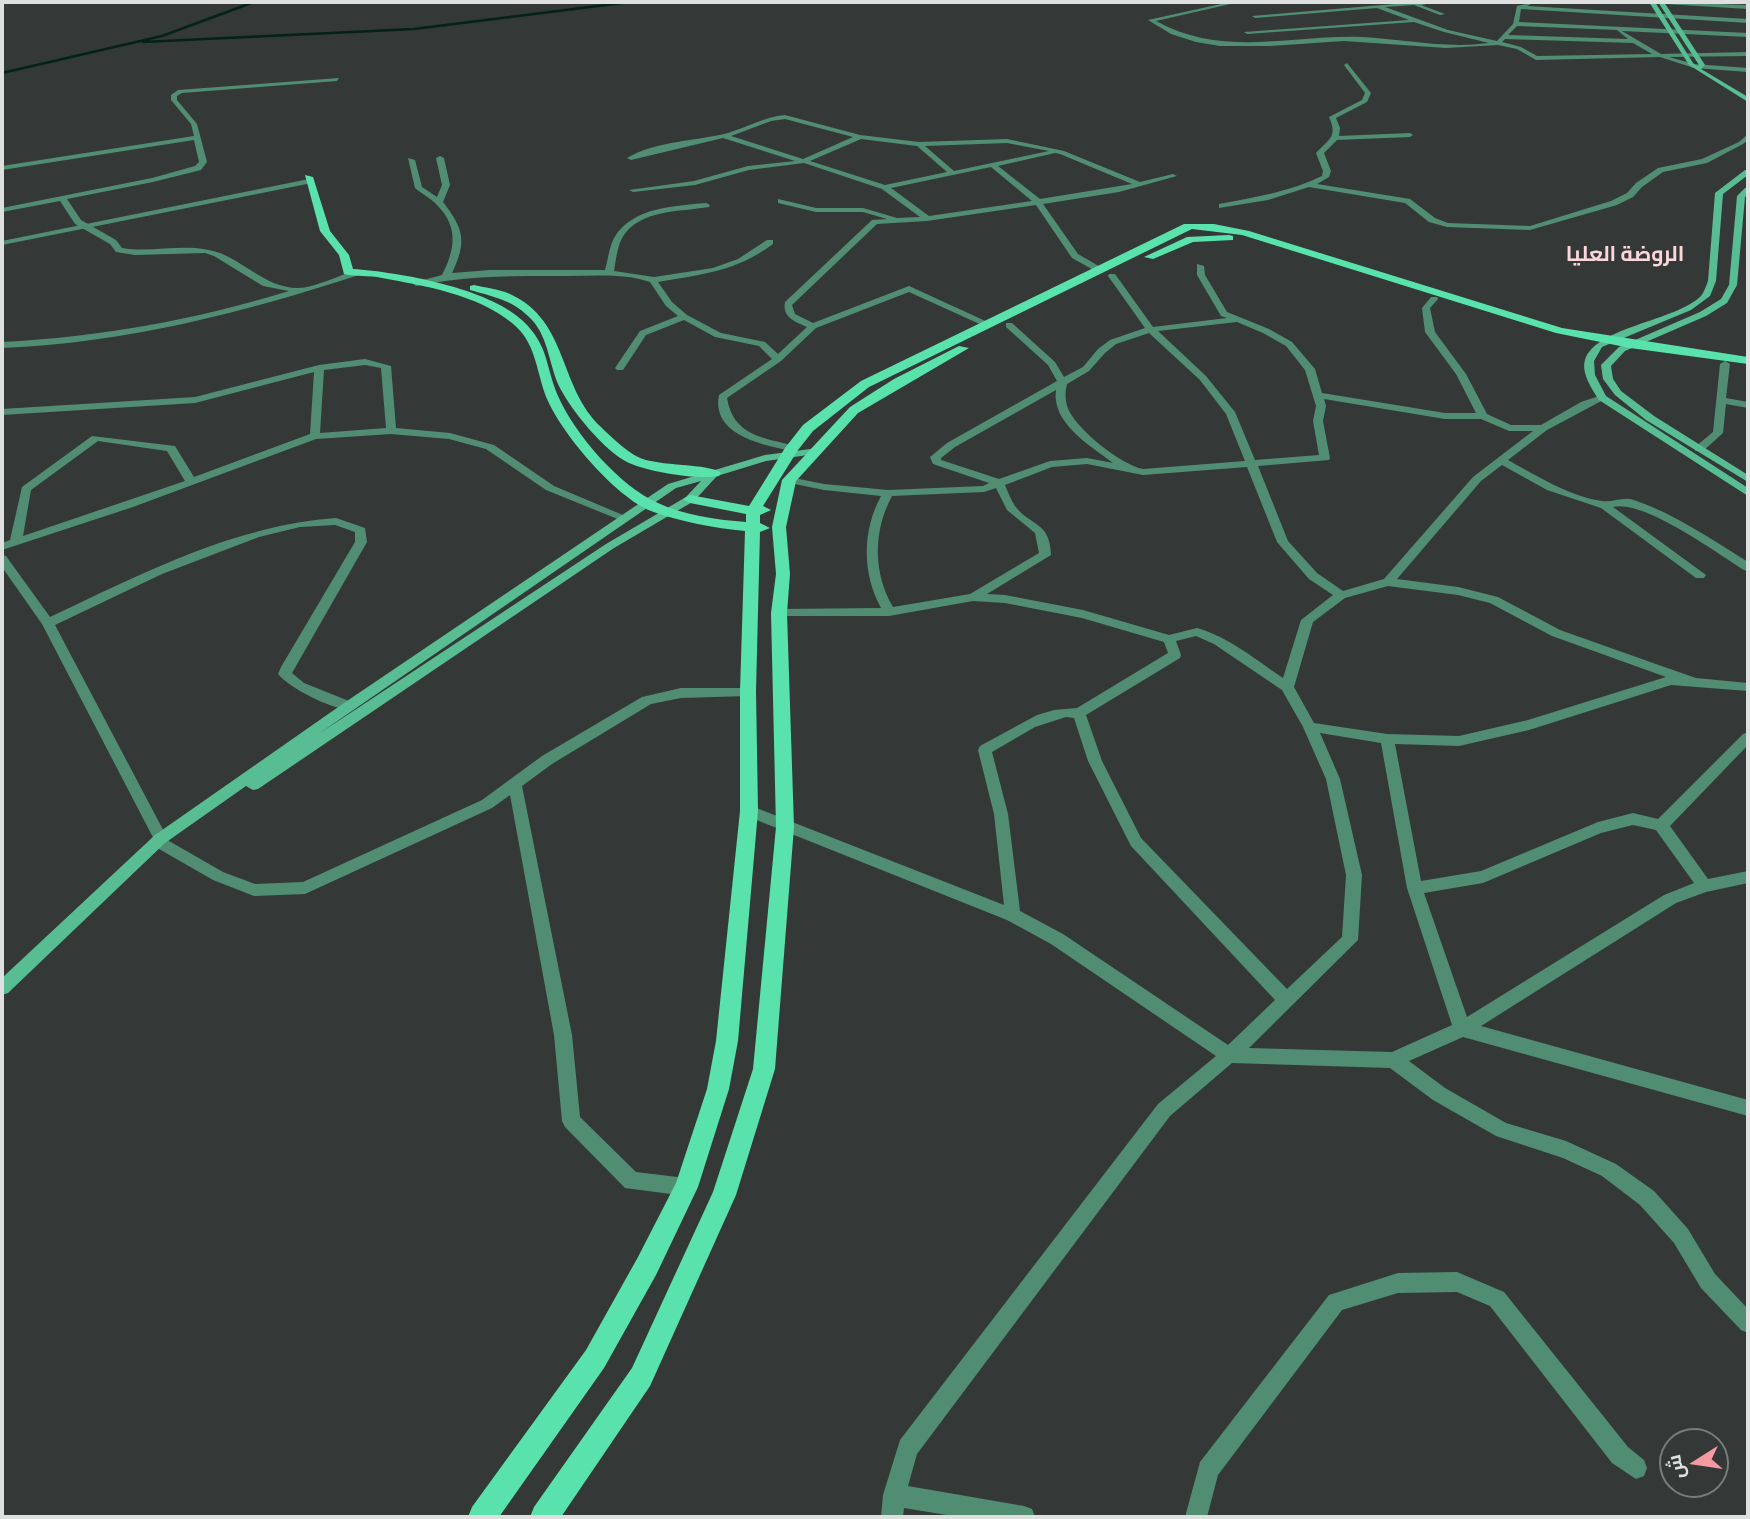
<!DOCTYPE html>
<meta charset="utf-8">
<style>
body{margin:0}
#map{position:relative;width:1750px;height:1519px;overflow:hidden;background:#343937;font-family:"PT Sans Narrow",Cairo,sans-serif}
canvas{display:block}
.frame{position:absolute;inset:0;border:4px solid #dde0df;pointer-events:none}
.north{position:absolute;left:1659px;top:1428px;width:70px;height:70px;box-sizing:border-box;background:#343937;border:2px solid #787c7a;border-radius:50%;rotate:258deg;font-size:19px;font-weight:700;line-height:28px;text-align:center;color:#dde0df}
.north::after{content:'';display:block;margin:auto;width:24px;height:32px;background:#f49aa2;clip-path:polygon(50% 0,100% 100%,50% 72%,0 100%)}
</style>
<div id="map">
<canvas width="1750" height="1519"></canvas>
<div class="frame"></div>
<div class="north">ش</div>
</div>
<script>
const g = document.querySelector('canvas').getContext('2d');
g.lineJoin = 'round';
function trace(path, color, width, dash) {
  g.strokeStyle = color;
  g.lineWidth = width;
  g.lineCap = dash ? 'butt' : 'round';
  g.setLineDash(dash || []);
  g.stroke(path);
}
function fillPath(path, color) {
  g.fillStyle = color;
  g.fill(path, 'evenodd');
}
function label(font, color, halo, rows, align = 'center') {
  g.font = font + ' "PT Sans Narrow",Cairo,sans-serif';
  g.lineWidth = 5;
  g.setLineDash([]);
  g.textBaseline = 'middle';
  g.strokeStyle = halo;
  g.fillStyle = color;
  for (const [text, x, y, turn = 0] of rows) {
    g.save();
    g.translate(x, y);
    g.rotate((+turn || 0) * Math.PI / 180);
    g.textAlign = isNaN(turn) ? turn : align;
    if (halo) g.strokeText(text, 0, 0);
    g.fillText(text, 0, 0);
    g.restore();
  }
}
trace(new Path2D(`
 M143 42 414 29 630 2
 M2 73 162 36 254 2`), '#042217', 2.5);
fillPath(new Path2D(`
 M1230 2H1239L1156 21C1223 58 1289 35 1361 37 1404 39 1446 49 1489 43L1444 32 1414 22 1247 34 1244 32 1409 20 1377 8 1255 18 1252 16 1418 2H1438L1421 5 1445 14 1440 15 1414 5 1385 7 1448 30 1497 41 1513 24 1517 6 1535 2 1527 6 1748 19V23L1521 9 1519 22 1748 33V37L1622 31 1661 54 1748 52V56L1669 57 1694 64 1748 68V72L1694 68 1660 57 1536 60 1517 49 1498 45 1446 48 1344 41 1270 46H1220L1196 42 1171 34 1148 20ZM1517 26 1617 30 1628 39 1508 35ZM1505 39 1633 43 1652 54 1537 56 1521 47 1502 42Z
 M1663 2 1748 5V9L1666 4Z
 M1347 63 1371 93 1367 102 1336 118 1340 128 1339 136 1410 133 1413 135 1410 137 1337 140 1324 153 1331 171 1329 177 1317 184 1410 199 1435 218 1448 223 1530 226 1611 201 1627 193 1636 183 1658 168 1702 159 1739 142 1748 134V140L1743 144 1707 163 1663 172 1642 187 1633 197 1617 205 1530 230 1447 227 1429 222 1405 203 1309 187 1268 200 1219 208V204C1255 197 1289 192 1322 176L1323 171 1316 153C1329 139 1338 137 1329 117L1362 100 1365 93 1344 65Z
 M339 78 337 81 182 93 177 96V100L197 124 207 162 201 170 153 182 67 199 81 220 116 240 122 248C150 253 181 244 209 250 241 256 263 288 298 288 314 288 340 275 356 270L359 271V275C242 313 125 343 2 348V342C100 337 195 320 289 291L263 286 214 256 205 253 135 255 116 252 110 244 75 224 60 201 2 212V208L152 178 195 166 199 162 194 140 2 170V166L194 136 191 124 171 100V95L178 90Z
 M785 115 860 135 919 142 1007 139 1064 151 1140 182 1173 174 1177 176 1119 192 1043 204 1078 254 1102 268 1103 270 1099 273 1072 258 1036 205 927 221 877 224 792 305 795 314 813 323 909 286 992 324 984 326 909 292 816 328 781 361 727 398C733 436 764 438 796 446L797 448 792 451C763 445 711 435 719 395L772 359 759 346 715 337 684 320 646 335 623 370H617L615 368 640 331 678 316 666 306 650 282C624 273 595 276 568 276 515 276 469 275 416 286L412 283 442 275C455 250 459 227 437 205 431 198 422 194 415 188L408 158 415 160 422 187 437 197 442 185 436 158 440 156 444 158 450 185 443 202C464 229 467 242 452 273L490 270H605C608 260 609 248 614 238 632 207 675 206 706 203L710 205 709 207C680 212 639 209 622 238 617 248 616 260 614 271L654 277 713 268 738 259 767 240H773V244C735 272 703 274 658 282L672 302 687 315 721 333 765 342 778 354 807 327C795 322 782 317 785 302L872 220 887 219 863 212H816L778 203V199L816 208H863L897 218 920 217 882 189 804 163 749 170 695 185 633 192 629 190 694 181 748 166 795 161 723 138 631 160 627 158C656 141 696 141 728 133 747 127 765 117 785 115ZM785 119 853 137 803 159 731 136 771 121ZM861 139 917 146 947 172 885 185 810 161ZM1007 143 1049 151 954 171 925 146ZM1055 153 1060 154 1132 184 1040 199 998 166ZM991 167 1032 201 929 216 891 188Z
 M1197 264 1204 266 1205 275 1227 312 1269 329 1292 342 1315 369 1322 393 1445 413H1476L1456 374 1425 332 1422 308 1431 297H1437L1438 299 1430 308 1435 332 1466 374 1487 414 1511 425H1541L1581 402 1602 395 1607 398 1547 430 1508 460C1535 475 1571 497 1602 501 1612 503 1623 496 1634 500 1675 514 1711 539 1748 562V571L1744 570C1717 553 1643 499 1613 507L1706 575 1704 578H1696L1601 508 1547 490 1502 465 1481 481 1397 579 1458 587 1498 597 1560 630 1653 663 1696 678 1748 683V691L1671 685 1529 730 1459 746 1395 744 1421 881 1481 871 1598 822 1633 813 1658 819 1743 734 1748 732V745L1670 826 1708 879 1748 871V883L1706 892 1676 903 1481 1026 1748 1100V1116L1463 1037 1409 1061 1445 1088 1506 1123 1566 1141 1616 1164 1654 1191 1688 1229 1715 1274 1748 1309V1333L1741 1330 1701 1288 1674 1243 1640 1205 1602 1176 1563 1158 1496 1136 1433 1100 1390 1068 1232 1063 1170 1116 917 1454 908 1486 1024 1506 1032 1509 1035 1517H959L904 1508 903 1517H881L883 1495 900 1440 1158 1104 1216 1056 1051 944 1007 920 744 815 742 811 744 807H754L1004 905 994 814 978 750 980 746 1037 715 1054 710 1077 708 1168 653 1164 642 1082 618 1005 603 973 601 889 616H775L773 613 775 610 779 609 881 608C862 573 862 531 881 496L824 490 785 482 784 480 789 477 824 484 888 490 983 486 989 483 933 464 930 457 947 443 1057 381 1048 365 1006 327V323H1012L1055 362 1064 377 1083 367 1098 349 1110 340 1145 328 1108 276 1109 274H1115L1153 327 1227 318 1221 316 1197 275ZM1237 322 1263 333 1286 346 1305 370 1316 406 1313 421 1319 455 1255 460 1235 412 1206 376 1158 331ZM1149 333 1200 380 1226 414 1245 461 1143 469C1121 465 1074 428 1067 406 1065 398 1065 392 1067 384L1089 371 1105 353 1116 344ZM1056 390C1051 423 1091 446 1113 463L1087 458 1050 461 999 479 941 460V458L955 447ZM1324 399 1445 419H1481L1509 431H1533L1473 477 1384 579 1343 591 1317 573 1288 541 1258 466 1329 460 1330 458 1323 421 1326 406ZM1087 464 1143 475 1247 467 1277 542 1309 579 1333 595 1301 620 1283 678C1256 660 1229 637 1197 628L1169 635 1083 610 1005 595 987 594 1051 555C1050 521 1031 527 1015 506 1011 500 1008 492 1005 485L1052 467ZM996 488 1007 510 1035 533 1039 553 970 594 893 607C873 573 873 531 892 496L984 492ZM1388 586 1458 595 1490 603 1552 636 1666 677 1528 720 1459 736 1387 734 1314 723 1294 687 1313 622 1345 598ZM1196 636 1214 644 1282 690 1303 727 1326 779 1346 875 1342 937 1287 989 1141 838 1102 761 1086 715 1180 658 1181 655 1176 641ZM1066 717 1074 718 1088 761 1131 846 1275 1000 1228 1045 1063 934 1020 911 1008 814 992 752 1035 727ZM1320 733 1381 743 1407 888 1452 1025 1392 1052 1249 1048 1358 940 1362 875 1340 779ZM1633 825 1656 830 1694 883 1664 895 1467 1017 1424 893 1483 883 1601 833Z
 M365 359 391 366 396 428 450 433 494 445 554 486 630 518 624 521 620 520 546 490 486 449 449 439 391 434 316 439 133 507 2 550V543L10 540 22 487 92 436 175 446 194 477 310 434 314 372 195 403 2 415V409L195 397 319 365ZM365 365 381 368 386 428 320 433 324 370ZM98 441 167 451 185 481 23 536 31 490Z
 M1725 361 1730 364 1726 398 1748 402V408L1726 404 1723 433 1703 451H1695V447L1713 432 1720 364Z
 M336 518 365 528 367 542 292 673 304 683 354 703 356 706 354 709C337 713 289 688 278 674L281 667 355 542V532L335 525 300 527 259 537 162 574 55 625 169 841 223 872 255 884 303 882 482 800 542 756 642 697 681 688H753L755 691 748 696 681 698 651 704 552 764 522 786 572 1035 580 1117 636 1172 686 1178 693 1180 695 1187 693 1194 686 1196 625 1188 565 1127 562 1121 554 1035 510 795 492 808 305 894 254 896 213 880 159 849 42 624 2 567V555L6 556 50 617C141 574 235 525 336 518Z
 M1457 1272 1504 1292 1628 1447 1644 1460 1647 1468 1644 1476 1636 1479 1612 1463 1490 1306 1457 1292 1398 1293 1342 1310 1218 1475 1207 1517H1185L1200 1462 1329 1295 1398 1273Z`), '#518d73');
fillPath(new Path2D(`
 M309 179 313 181 312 183 2 245V241Z`), '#518d73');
fillPath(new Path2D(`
 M1649 2H1655L1693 63 1697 66 1699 65 1658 2H1664L1705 65 1701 69 1748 97V102L1689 65Z
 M1745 170H1748V175L1723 194 1716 281 1710 296 1691 310 1602 347 1594 361 1595 375 1606 396 1748 488V496L1599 400C1592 389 1581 373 1585 360 1595 327 1676 321 1701 296 1704 292 1706 286 1708 281L1715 193Z
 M1745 188H1748V194L1745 197 1737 285 1727 303 1706 316 1625 351 1611 366 1613 379 1621 391 1654 416 1748 475V482L1646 420 1615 395 1603 379 1601 365 1619 347 1700 312 1721 299 1729 285 1737 196Z
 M818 448 822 449V453L766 461 717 476 694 501 614 548 258 789 253 790 246 786 165 843 8 993 2 995V978L155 835 344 703 668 484 765 455ZM701 481 686 497 606 544 317 735 676 488Z`), '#58bd93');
fillPath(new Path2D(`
 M305 175 313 177 330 231 349 255 353 269C398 272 489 288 523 321 549 346 545 365 558 396 574 433 620 487 658 503 683 515 718 520 746 522V514L690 503 683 499 690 495 749 506 785 448 803 425 861 381 1184 224H1214L1249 231 1562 328 1748 357V364L1630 348 1556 333 1242 235 1192 229 869 387 813 431 798 450 763 506 771 510 760 515V523L770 528 760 532 756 691 758 811 738 1041 729 1089 698 1187 656 1275 604 1368 499 1517H468L472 1507 586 1350 638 1257 676 1183 707 1089 716 1041 740 811V691L745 531C715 528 680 522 651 511 615 497 558 430 545 394 536 368 535 341 512 323 476 294 425 286 382 278 369 275 357 277 344 274L339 255 320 231Z
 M1229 235 1233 236V240L1193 242 1153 259 1144 257 1187 237Z
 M474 285C486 288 499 289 510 294 569 321 558 387 601 427 611 437 626 451 638 457 658 467 710 463 721 473L719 476C698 480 649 472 629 463 605 452 569 408 558 384 548 360 548 334 528 316 512 300 491 296 470 290V286Z
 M959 346 969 348 858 413 796 481 786 527 790 574 787 613 794 827 775 1069 736 1195 650 1386 561 1517H530L534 1507 632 1368 713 1192 753 1069 776 827 771 613 776 574 772 527 782 480 850 407 894 379Z`), '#59e2ac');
label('bold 21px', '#fbd7d9', '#343937', [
 ["الروضة العليا",1625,255]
]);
</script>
